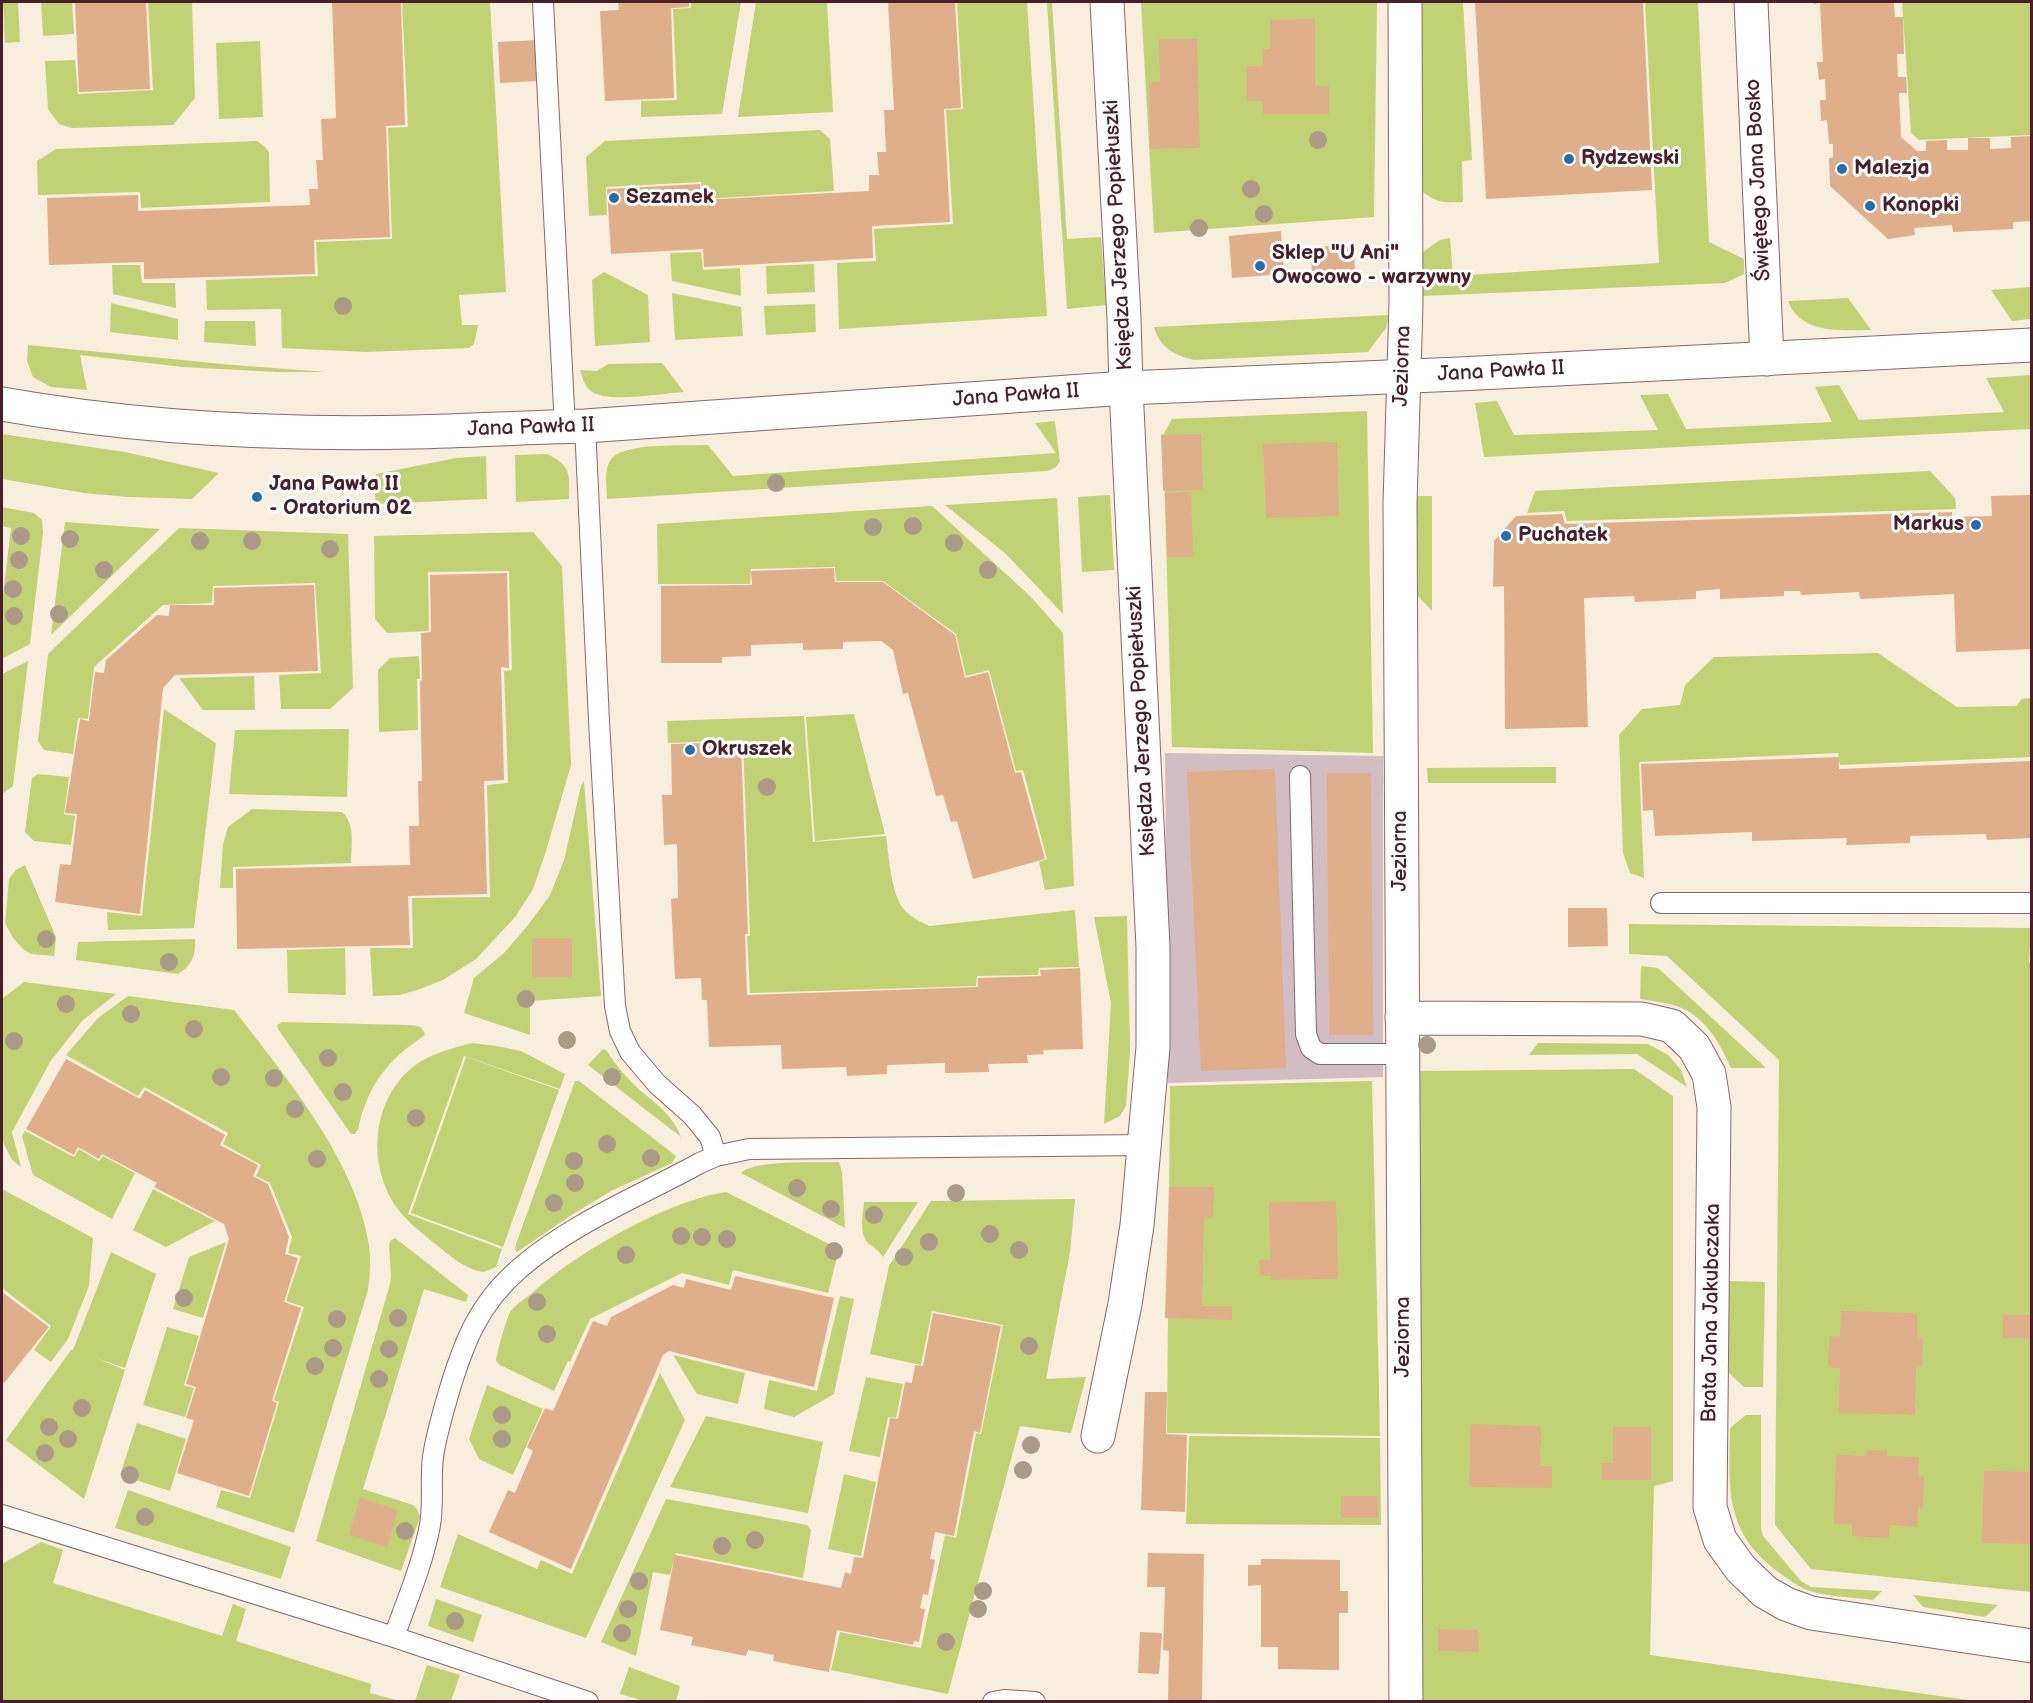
<!DOCTYPE html>
<meta charset="utf-8">
<style>
body{margin:0}
#map{position:relative;width:2033px;height:1703px;overflow:hidden;background:#f8eede;font-family:"Balsamiq Sans",sans-serif}
canvas{display:block}
.frame{position:absolute;inset:0;border:3px solid #4a1f2b;pointer-events:none}
</style>
<div id="map">
<canvas width="2033" height="1703"></canvas>
<div class="frame"></div>
</div>
<script>
const g = document.querySelector('canvas').getContext('2d');
g.lineJoin = 'round';
function fillPath(path, color) {
  g.fillStyle = color;
  g.fill(path, 'evenodd');
}
function trace(path, color, width, dash) {
  g.strokeStyle = color;
  g.lineWidth = width;
  g.lineCap = dash ? 'butt' : 'round';
  g.setLineDash(dash || []);
  g.stroke(path);
}
function label(font, color, halo, rows, align = 'center') {
  g.font = font + ' "Balsamiq Sans",sans-serif';
  g.lineWidth = 6;
  g.setLineDash([]);
  g.textBaseline = 'middle';
  g.strokeStyle = halo;
  g.fillStyle = color;
  for (const [text, x, y, turn = 0] of rows) {
    g.save();
    g.translate(x, y);
    g.rotate((+turn || 0) * Math.PI / 180);
    g.textAlign = isNaN(turn) ? turn : align;
    if (halo) g.strokeText(text, 0, 0);
    g.fillText(text, 0, 0);
    g.restore();
  }
}
fillPath(new Path2D(`
 M1165 753 1383 756V1077L1168 1083Z`), '#d2bdc5');
fillPath(new Path2D(`
 M3 2H18L20 42 5 43Z
 M41 2H72L74 34 43 36Z
 M148 2H192L195 98 173 125 72 128 59 124 48 109 45 61 75 60 78 94 153 90Z
 M402 2H490L506 292 459 295 462 325H478L474 344 469 348 366 352 282 348 281 309 207 310 206 280 318 276 316 242 392 239 388 128 408 127Z
 M691 2H741L722 114 641 117V101L677 100 673 9 691 8Z
 M756 2H827L833 112 738 117Z
 M957 2H1027L1047 316 839 329 837 263 876 261 874 229 953 224 946 110 963 109Z
 M1047 2H1052L1067 239 1101 237 1106 305 1067 309Z
 M1141 2H1377L1374 217 1154 233Z
 M1425 2H1463L1472 160 1462 161 1463 202C1443 203 1438 203 1421 191V4Z
 M1645 2H1698L1709 242 1744 259V274L1725 283 1423 296V252L1440 240 1450 238 1453 276 1659 263Z
 M1902 2H2031V135L1919 140 1911 133Z
 M260 41 263 117 219 119 216 43Z
 M820 130 830 139 834 191 703 199 701 182 606 187 607 215 589 216 586 157 605 141Z
 M257 141 264 146 269 152 270 202 141 208 140 192 38 195 37 161 56 149Z
 M701 252 703 270 740 268 741 296 672 281 670 253Z
 M814 264 815 292 767 294 766 266Z
 M112 265H140L142 283H175L176 308 113 294Z
 M604 272 648 295 650 342 595 346 592 280Z
 M2031 287V319L2012 321 1991 290Z
 M672 293 741 307 743 336 675 340Z
 M1848 298 1871 330C1842 330 1801 335 1788 301Z
 M111 303 178 319V340L110 332Z
 M815 304 816 332 766 335 764 306Z
 M1389 315 1386 328 1368 352 1194 360C1174 355 1160 348 1154 327Z
 M205 321H255L256 346 204 342Z
 M28 345 233 365 327 372H276L183 367 80 355 87 390 51 387 33 377 27 361Z
 M662 363 684 392C663 393 607 404 591 391 585 387 582 377 580 370L597 371 608 364Z
 M2031 375V429L1484 457 1475 403 1497 401 1514 435 1658 430 1640 395 1668 394 1686 429 1832 422 1815 387 1839 385 1859 420 2004 412 1986 378Z
 M1367 411 1373 753 1172 747 1163 435 1172 419Z
 M1055 421 1060 462 1055 468 1047 471 607 499C607 486 603 469 612 458 627 442 687 446 708 445L733 476 1056 453 1035 423Z
 M2 434 125 452 219 473 192 499 128 497 84 493 2 479Z
 M547 454C572 466 569 474 569 499L516 502 515 455Z
 M486 456 487 499 375 504 376 474 456 458Z
 M1930 471 1955 498 1956 509 1567 521 1564 511 1527 513 1535 491Z
 M1110 495 1114 570 1082 572 1078 497Z
 M1417 496H1432V611L1418 596Z
 M1057 498 1063 614 1006 554 945 505Z
 M932 506 1030 596 1063 633 1074 886 1045 890 1039 862 1047 859 1023 770 1016 771 989 670 966 676 956 634 883 581H836L835 567 751 569 750 584H658L657 524Z
 M2 507 34 513 42 520 43 533 30 644 2 659V603L11 528 2 526Z
 M65 522 160 529 51 635Z
 M179 528 348 534 353 688 330 709H281L279 675 321 673 315 583 213 586 212 603 163 605 94 667 88 719 78 718 73 754 44 750 38 741 48 654Z
 M533 532 562 566 571 765 546 851 533 889 516 916 476 959 443 980 420 989 400 995 373 996 370 948H413L412 898 490 897 487 785 508 783 504 671 512 670 509 571 428 572 429 631 387 633 375 619 374 536Z
 M1878 653 1957 707 2016 706 2022 699 2031 698V757L1840 765 1838 753 1639 762 1644 878 1630 873 1623 853 1619 735 1642 709 1680 705 1685 685 1714 657Z
 M419 656 420 679H417L418 730 379 732 378 670 390 658Z
 M28 661 13 786 2 794V674Z
 M254 676 255 710H203L179 678Z
 M164 709 216 743 194 928 108 930 107 912 142 916Z
 M854 714 885 834 815 841 806 717Z
 M804 716 813 842 886 836C889 857 891 890 902 907 908 916 919 921 929 926L1075 910 1079 967 1039 968 1038 975 977 976 976 986 750 993 747 936H750L743 740 668 743 667 721Z
 M349 729 347 797 229 794 235 730Z
 M1556 767V783H1428L1427 768Z
 M38 774 69 777 64 814 75 816 71 845 34 841 25 832 32 778Z
 M584 781 601 996 530 1001V1035L464 1013 474 978 504 953 528 925 550 895 564 860 581 786Z
 M252 809 342 812C356 824 351 846 351 863L233 867V888H220L223 844 228 827Z
 M25 865 56 937 54 956 31 954 23 949 13 938 5 923 9 879 16 870Z
 M1127 916 1130 1052 1126 1106 1120 1116 1104 1124 1111 1003 1094 917Z
 M1629 924 2031 928 2029 962 2032 963 2031 1592 1811 1569 1775 1525 1779 1060 1667 956 1629 954Z
 M195 939C196 956 192 965 178 974L76 960 78 942Z
 M345 948 346 995 288 993 287 950Z
 M1641 966 1658 968 1766 1068H1731C1719 1041 1703 1013 1673 1005 1662 1002 1651 1001 1640 999Z
 M24 982 116 994 82 1021 50 1062 12 1132 21 1167 12 1160 2 1140V1018L3 998Z
 M128 996 234 1010C285 1076 356 1160 369 1245 371 1260 370 1275 368 1290L294 1533 216 1507 221 1490 250 1498 279 1402 274 1400 304 1307 286 1301 301 1256 288 1253 292 1237 270 1183 256 1176 261 1165 223 1144 228 1133 144 1087 138 1096 66 1055 98 1018Z
 M282 1022 409 1025C418 1026 423 1026 425 1035 387 1060 368 1085 358 1129L355 1134H351L278 1029 277 1025Z
 M472 1043 497 1046 521 1051 565 1074 560 1089 464 1056 408 1214 502 1249 496 1267 484 1272C465 1270 448 1254 434 1243 421 1232 407 1222 397 1208 365 1163 372 1093 420 1062 436 1052 454 1048 472 1043Z
 M1538 1043 1648 1044 1668 1055 1681 1070 1687 1087 1637 1054 1529 1055Z
 M603 1049 607 1051C616 1066 628 1079 641 1091 658 1105 673 1116 681 1137L588 1065Z
 M466 1057 559 1090 503 1247 411 1213Z
 M1634 1069 1673 1096V1481L1654 1486 1650 1655 1975 1701H1417V1071Z
 M575 1081H579L676 1156 672 1163 611 1191 570 1216 517 1252 515 1250 516 1244Z
 M1372 1081 1380 1436 1167 1433 1170 1086Z
 M25 1131 74 1157 79 1149 99 1161 103 1156 135 1173 112 1219 33 1175 22 1136Z
 M839 1162 842 1172 845 1228 741 1173C754 1159 818 1163 839 1162Z
 M2 1189 93 1238 89 1286 68 1339 51 1362 34 1350 51 1326 2 1288Z
 M153 1189 215 1221 166 1247 133 1230Z
 M726 1192 839 1249 828 1293 733 1270 729 1285 682 1273 590 1319 570 1362 568 1361 554 1391 500 1365 496 1361C497 1352 506 1320 510 1312 515 1305 525 1299 531 1294 576 1253 666 1201 726 1192Z
 M1075 1199 1070 1252 1046 1379 1086 1377 1071 1433 1020 1426 948 1694 831 1670 840 1632 921 1648 945 1535 956 1538 976 1433 981 1434 1003 1325 932 1311 921 1365 870 1354 889 1266 931 1201Z
 M864 1202H918L883 1257C879 1251 875 1248 869 1244 858 1234 863 1215 864 1202Z
 M395 1238 468 1295 466 1302 424 1289 363 1489 413 1505 417 1509 420 1517 401 1571 316 1541 390 1284 391 1276 389 1244 391 1240Z
 M226 1242 203 1318 173 1309 189 1257Z
 M111 1252 156 1274 125 1368 96 1358 125 1370 84 1499 6 1440 71 1350H73Z
 M1729 1281 1765 1282 1763 1387H1744L1729 1373Z
 M840 1296 854 1299 834 1394 794 1417 764 1409 769 1380 817 1391Z
 M167 1327 199 1336 184 1385 194 1388 185 1417 143 1405Z
 M673 1355 745 1373 738 1404 697 1394Z
 M660 1373 685 1420 586 1638 440 1587 458 1534 537 1569 541 1560 572 1574Z
 M866 1377 903 1384 896 1418 888 1417 880 1457 849 1451Z
 M487 1385 543 1409 513 1475 479 1459 469 1439Z
 M1746 1415H1761V1528L1763 1536 1801 1581 1811 1587 1882 1591 1873 1600C1853 1597 1831 1597 1813 1592 1799 1588 1788 1579 1777 1571 1724 1531 1729 1488 1730 1428Z
 M706 1416 823 1442 808 1513 670 1487Z
 M137 1423 186 1439 170 1491 120 1475Z
 M1189 1436 1380 1438 1381 1525 1186 1524Z
 M844 1474 876 1482 861 1556 828 1549Z
 M128 1490 291 1547 281 1579 115 1528Z
 M666 1499 807 1525 811 1530 803 1578 676 1553 670 1575 653 1572 636 1656 601 1642Z
 M41 1542 63 1550 53 1583 222 1636 233 1604 246 1609 236 1641 371 1684 370 1693 400 1701H2V1564Z
 M1913 1595 1998 1605 1985 1617 1923 1607Z
 M436 1599 482 1615 473 1642 428 1626Z
 M427 1665 460 1675 451 1701H415Z
 M629 1667 680 1686 676 1701H644L620 1694Z`), '#c1d275');
fillPath(new Path2D(`
 M75 2H146L150 89 79 92Z
 M332 2H401L405 125 386 126 390 237 314 240 315 274 144 279V262L49 265 47 198 138 195V211L310 205 309 189H318L316 160H323L321 119 336 118Z
 M618 2H689V7L671 8 674 98 605 101 600 11 619 10Z
 M888 2H955L961 108 944 109 950 222 872 226 873 258 704 267 703 249 611 254 607 189 700 184 701 200 869 191V175H879L877 152H886L884 110H894Z
 M1475 2H1643L1652 190 1486 199Z
 M1814 2H1894L1895 17H1903L1904 54H1897L1898 77H1906L1907 93H1899L1901 137 1917 151H1926V141L1947 140V150H1968V138H1990V149L2011 148V137L2032 136V221L2013 222V229L1953 232 1952 225 1914 228 1915 235 1888 239 1830 186 1829 158H1833V144H1829L1827 120 1821 121 1820 100H1826L1825 79 1819 80 1817 62H1823L1820 3 1814 4Z
 M1315 19V86H1329V114H1263V101H1247V66H1263V49H1270V20Z
 M1159 39H1197L1200 148 1150 149 1149 82 1160 81Z
 M538 40 539 81 500 83 498 42Z
 M1281 231 1284 274 1232 278 1229 236Z
 M1354 245 1355 276 1312 278 1311 247Z
 M1201 434 1203 490 1163 491 1161 435Z
 M1337 442 1339 516 1266 518 1263 444Z
 M1191 492 1193 557H1167L1165 493Z
 M2032 495V649L1956 652 1954 594 1860 599 1859 592 1801 595 1800 591H1784V596L1720 599V589L1696 591V599L1635 602 1634 596 1584 598 1588 727 1505 729 1504 586 1493 587 1494 541 1516 516 1562 514 1565 524 1952 512V517L1992 516 1991 496Z
 M834 568 835 582H883L955 635 965 678 988 672 1015 773 1021 772 1045 859 973 879 957 821 951 822 943 795 936 796 908 693 903 694 893 650 881 641 843 642V649L803 650V643L751 645V656L722 657V663H661V586L752 585 751 571Z
 M507 573 509 668 501 667 504 780 484 781 487 894 408 896 410 945 237 949 236 869 410 865 409 826H419L418 781H422L420 681 422 680 421 633 431 632 430 575Z
 M314 585 318 671 175 675 163 688 140 914 55 902 60 864 71 865 77 814 65 813 80 719 89 721 95 672 104 673 106 660 157 615 169 616 170 605H214V588Z
 M741 742 748 934H745L747 995 978 987V978L1041 976 1040 970 1080 968 1083 1049 1043 1050 1044 1054 1027 1055 1028 1063 988 1064 989 1072 945 1073V1063L887 1065V1074L847 1076 846 1067 782 1069 781 1045 709 1047 707 1000H702L701 978 675 979 671 899 678 898 677 844 664 845 662 795H672L671 744Z
 M1839 757V769L2032 761V838L1987 840 1986 834 1910 836V843L1846 845 1847 838 1752 841V832L1655 836 1653 810 1643 811 1641 764Z
 M1275 769 1286 1068 1201 1071 1187 772Z
 M1327 773H1371L1373 1035H1329Z
 M1568 908H1607L1608 946 1568 947Z
 M532 938H572V977H532Z
 M66 1059 140 1099 145 1090 225 1135 220 1145 258 1165 253 1176 268 1184 289 1237 285 1254 298 1258 284 1302 301 1308 272 1401 277 1403 249 1496 177 1473 194 1420 186 1418 196 1387 186 1384 229 1239 224 1224 154 1187 157 1183 102 1154 99 1159 78 1147 74 1155 26 1129Z
 M1169 1187H1214L1213 1218 1204 1217 1202 1306H1232V1320L1165 1318Z
 M1336 1201 1338 1279 1271 1280V1276L1260 1275 1259 1259 1270 1260 1269 1202Z
 M735 1276 834 1298 814 1387 669 1351 663 1355 571 1569 489 1532 508 1490 515 1493 533 1451 527 1447 545 1408 553 1411 593 1321 607 1326 611 1317 673 1285 684 1288 686 1279 731 1290Z
 M2 1292 49 1327 4 1383 2 1381Z
 M1841 1311 1917 1313V1337H1923L1922 1367H1916L1915 1415 1839 1413 1840 1368 1828 1367 1829 1336 1840 1337Z
 M933 1313 1001 1326 980 1433 974 1431 954 1536 935 1532 930 1559 935 1560 928 1595 923 1594 920 1608 925 1609 919 1642 914 1641 913 1645 837 1630 829 1672 773 1661 774 1655 748 1650 746 1656 691 1645 693 1637 660 1630 675 1555 841 1588 845 1572 851 1574 854 1557 863 1558 890 1418 898 1419 905 1382 912 1383 915 1365 923 1366Z
 M2003 1315H2032V1338H2003Z
 M1145 1392H1167L1166 1434 1187 1435 1185 1512 1141 1510Z
 M1471 1424 1541 1426 1540 1466H1552V1488L1469 1487Z
 M1613 1427H1651V1480H1601V1463H1613Z
 M1866 1450H1887V1456L1919 1457V1477H1924L1923 1508 1918 1507 1917 1527 1889 1525V1538L1852 1536V1524H1834L1836 1455 1865 1456Z
 M1984 1471 2032 1472V1544L1982 1543Z
 M1341 1496H1378V1518H1341Z
 M360 1498 398 1510 387 1547 349 1535Z
 M1148 1553 1204 1554 1202 1702H1168L1169 1651 1163 1650 1165 1587H1147Z
 M1261 1559 1340 1560V1591H1348V1613H1339V1670L1278 1669V1647H1261V1585L1248 1586V1565H1261Z
 M1438 1629 1478 1630 1479 1652 1438 1651Z
 M1140 1632 1162 1633 1159 1674 1138 1673Z`), '#dfae8b');
const lane = new Path2D(`
 M543 2 565 427
 M585 426 599 721 615 1006 620 1031 630 1052 657 1084 692 1115 710 1137 716 1156
 M1300 776 1306 1034 1311 1048 1320 1054H1403
 M1661 903H2032
 M2 1515 394 1637 588 1702
 M394 1637C407 1600 423 1563 430 1525 434 1502 430 1480 433 1457 436 1436 442 1416 448 1395 463 1344 478 1304 520 1268 572 1223 640 1196 700 1163L716 1156 749 1149 1145 1145
 M993 1702 1004 1700 1035 1702`);
const street = new Path2D(`
 M1405 2 1406 304 1400 503 1406 1702
 M1751 2 1767 359
 M1402 1018 1642 1019 1672 1026 1694 1047 1709 1074 1714 1107 1710 1507 1720 1540 1741 1569 1765 1592 1786 1604 1811 1613 2032 1646
 M1098 1436 1125 1304 1137 1225 1153 1047V947L1126 388 1124 318 1107 2`);
const secondary = new Path2D(`
 M2 404C137 428 275 435 413 432 470 431 528 427 585 426L1126 388 1459 374 2032 345`);
trace(lane, '#87676a', 22);
trace(street, '#87676a', 35);
trace(secondary, '#87676a', 35);
trace(lane, '#fff', 20);
trace(street, '#fff', 33);
trace(secondary, '#fff', 33);
g.fillStyle = '#ac9a88';
for (const [x, y] of [
 [1318,140],
 [1251,189],
 [1264,214],
 [1199,228],
 [343,306],
 [776,483],
 [913,526],
 [873,527],
 [21,536],
 [70,539],
 [200,541],
 [252,541],
 [954,543],
 [330,549],
 [19,560],
 [104,570],
 [988,570],
 [13,589],
 [59,614],
 [14,616],
 [767,787],
 [46,939],
 [169,962],
 [526,999],
 [66,1004],
 [131,1014],
 [194,1029],
 [567,1040],
 [14,1041],
 [1427,1045],
 [328,1058],
 [221,1077],
 [612,1077],
 [274,1078],
 [343,1092],
 [295,1109],
 [416,1118],
 [607,1144],
 [651,1158],
 [317,1159],
 [574,1161],
 [575,1183],
 [797,1188],
 [956,1193],
 [554,1203],
 [831,1209],
 [874,1215],
 [990,1234],
 [681,1236],
 [702,1237],
 [727,1239],
 [929,1242],
 [1019,1250],
 [834,1251],
 [626,1255],
 [904,1257],
 [184,1298],
 [537,1302],
 [398,1318],
 [337,1319],
 [547,1334],
 [1029,1346],
 [333,1348],
 [389,1349],
 [315,1366],
 [379,1379],
 [82,1408],
 [502,1415],
 [49,1427],
 [68,1439],
 [502,1439],
 [1031,1445],
 [45,1453],
 [1023,1470],
 [130,1475],
 [145,1517],
 [405,1531],
 [755,1540],
 [722,1546],
 [639,1581],
 [983,1591],
 [628,1609],
 [978,1609],
 [455,1621],
 [622,1633],
 [946,1642]
]) {
  g.beginPath();
  g.arc(x, y, 9, 0, 2 * Math.PI);
  g.fill();
}
for (const [x, y, r, color] of [
 [1569,159,6,"#1f6fb2"],
 [1842,169,6,"#1f6fb2"],
 [614,198,6,"#1f6fb2"],
 [1870,206,6,"#1f6fb2"],
 [1260,266,6,"#1f6fb2"],
 [257,497,6,"#1f6fb2"],
 [1976,525,6,"#1f6fb2"],
 [1506,536,6,"#1f6fb2"],
 [690,750,6,"#1f6fb2"]
]) {
  const dot = new Path2D();
  dot.arc(x, y, r, 0, 2 * Math.PI);
  g.fillStyle = color;
  g.fill(dot);
  trace(dot, '#fff', 2);
}
label('bold 21px', '#4a1f2b', '#fff', [
 ["Rydzewski",1581,159],
 ["Malezja",1854,169],
 ["Sezamek",626,198],
 ["Konopki",1882,206],
 ["Sklep \"U Ani\"",1272,254],
 ["Owocowo - warzywny",1272,278],
 ["Jana Pawła II",269,485],
 ["- Oratorium 02",269,509],
 ["Markus",1964,525,"right"],
 ["Puchatek",1518,536],
 ["Okruszek",702,750]
], 'left');
label('21px', '#4a1f2b', '#fff', [
 ["Świętego Jana Bosko",1759,180,-93],
 ["Księdza Jerzego Popiełuszki",1119,235,-93],
 ["Jeziorna",1403,366,-88],
 ["Jana Pawła II",1501,372,-3],
 ["Jana Pawła II",1016,396,-4],
 ["Jana Pawła II",531,428,-2],
 ["Księdza Jerzego Popiełuszki",1142,721,-93],
 ["Jeziorna",1401,851,-90],
 ["Brata Jana Jakubczaka",1712,1313,-89],
 ["Jeziorna",1404,1337,-90]
]);
</script>
